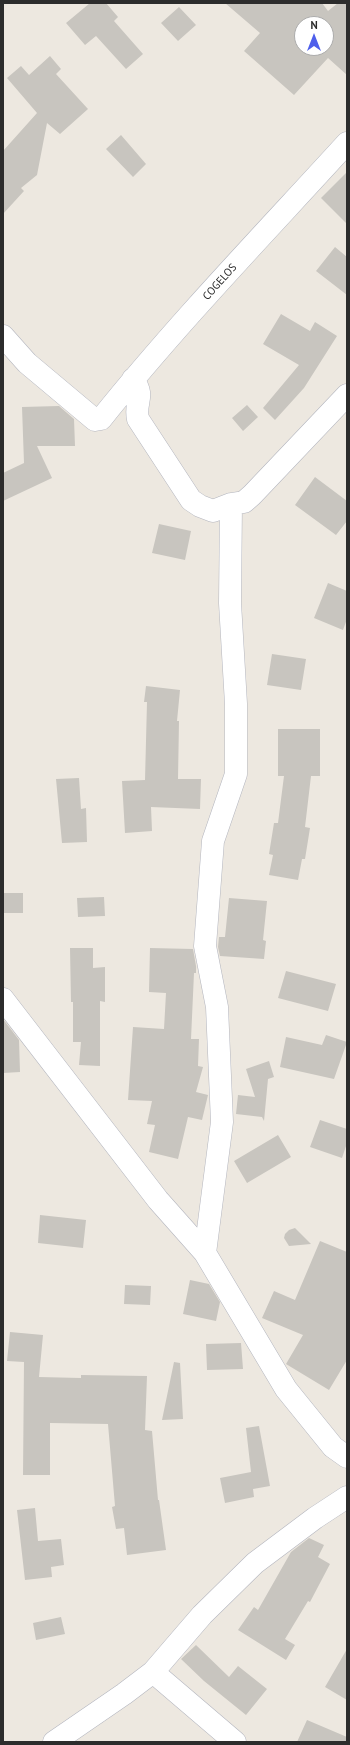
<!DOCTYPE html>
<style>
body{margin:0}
#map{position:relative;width:350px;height:1745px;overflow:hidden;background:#ede8e0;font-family:"PT Sans",sans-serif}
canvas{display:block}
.frame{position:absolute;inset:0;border:4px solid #2c2c2c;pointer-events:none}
.north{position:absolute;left:294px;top:16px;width:40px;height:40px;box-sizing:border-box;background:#fff;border:1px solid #ababab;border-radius:50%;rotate:0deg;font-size:11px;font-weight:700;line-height:16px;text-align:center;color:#2c2c2c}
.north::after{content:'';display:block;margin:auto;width:14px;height:18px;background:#4e5feb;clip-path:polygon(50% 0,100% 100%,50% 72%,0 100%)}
</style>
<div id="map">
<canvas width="350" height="1745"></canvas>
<div class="frame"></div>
<div class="north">N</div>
</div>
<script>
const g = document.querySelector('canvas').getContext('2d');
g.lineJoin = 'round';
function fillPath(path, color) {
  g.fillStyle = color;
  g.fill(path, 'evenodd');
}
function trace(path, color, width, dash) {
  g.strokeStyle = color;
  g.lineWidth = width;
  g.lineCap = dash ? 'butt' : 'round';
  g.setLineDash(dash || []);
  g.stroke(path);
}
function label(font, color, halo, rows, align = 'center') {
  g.font = font + ' "PT Sans",sans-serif';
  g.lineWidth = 3;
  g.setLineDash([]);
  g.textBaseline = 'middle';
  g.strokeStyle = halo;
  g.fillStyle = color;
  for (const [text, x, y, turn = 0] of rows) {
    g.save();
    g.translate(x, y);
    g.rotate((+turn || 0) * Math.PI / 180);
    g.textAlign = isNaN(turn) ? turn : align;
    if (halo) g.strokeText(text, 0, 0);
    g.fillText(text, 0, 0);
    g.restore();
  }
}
fillPath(new Path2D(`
 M90 3H106L118 17 114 21 143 54 126 69 96 36 85 45 66 23Z
 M225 3H322L328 11 338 3H347V75L328 58 294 95 244 51 260 33ZM302 24H326V48H302Z
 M179 7 196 25 178 41 161 23Z
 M50 56 61 69 56 74 88 109 60 134 47 123 37 175 21 188 24 191 3 214V151L37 113 7 78 21 66 29 75Z
 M121 135 146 164 133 177 106 149Z
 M347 172V224L321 198Z
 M335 247 347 257V295L316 271Z
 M281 314 310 331 315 322 337 336 304 388 275 420 263 408 299 365 263 344Z
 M247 405 258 417 243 431 232 418Z
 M59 406 74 419 75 446H37L52 478 3 501V473L24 463 22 407Z
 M315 477 347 501V521L336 535 295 505Z
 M159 524 191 531 185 560 152 553Z
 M328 583 347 591V619L343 630 314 618Z
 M272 654 306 659 301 690 267 685Z
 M146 686 180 690 177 721H179L178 779H201L200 809 151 807 152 831 125 833 122 781 145 780 147 702H144Z
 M278 729H320V776H311L305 827 310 828 305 859H302L298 880 269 875 273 855 269 854 274 823H278L284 776H278Z
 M79 778 81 809 86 808 87 842 62 843 56 779Z
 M3 893H23V913H3Z
 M104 897 105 916 78 917 77 898Z
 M229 898 267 901 263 940 266 941 264 959 220 956 218 947 219 937H225Z
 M70 948H93V968L105 967V1002L100 1001V1066L79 1065 81 1042H73V1002H71Z
 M150 948 193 949 196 966V973H194L191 1039H199L198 1066 203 1067 196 1092 208 1095 202 1120 188 1117 178 1159 149 1152 155 1125 147 1124 152 1101 128 1100 133 1027 164 1029 166 993 149 992Z
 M286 971 336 984 328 1011 278 998Z
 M3 1019 19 1040 20 1072 3 1073Z
 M326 1035 347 1042 334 1079 280 1067 286 1037 322 1045Z
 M269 1061 274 1077 268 1079 264 1121 262 1117 236 1114 238 1095 255 1097 246 1069Z
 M320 1120 347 1129V1143L342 1158 310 1147Z
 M278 1135 291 1157 247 1183 234 1161Z
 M40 1215 86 1220 83 1248 38 1243Z
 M295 1228 311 1244 289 1246 284 1238 285 1234 289 1230Z
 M320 1241 347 1252V1360L329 1390 286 1364 303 1335 262 1318 274 1291 295 1300Z
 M190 1280 209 1284 220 1302 216 1321 183 1314Z
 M125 1285 151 1286 150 1305 124 1304Z
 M10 1332 43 1335 39 1377 81 1378V1375L147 1376 145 1430 152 1431 158 1500H159L166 1550 127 1555 124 1528 116 1529 112 1507 115 1506 108 1424 50 1423V1475H23L24 1362 7 1361Z
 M241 1343 243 1369 207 1370 206 1344Z
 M174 1362 180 1363 183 1419 162 1420Z
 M259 1426 270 1486 253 1489 254 1497 225 1503 220 1478 251 1472 246 1428Z
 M35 1508 38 1541 61 1539 64 1565 51 1567 52 1577 25 1580 17 1510Z
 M309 1538 324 1545 318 1557 330 1564 310 1602 308 1601 285 1639 295 1645 286 1660 238 1630 254 1607 258 1610 291 1552Z
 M61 1617 65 1634 36 1640 33 1623Z
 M196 1645 229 1677 238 1666 267 1689 246 1715 204 1681 181 1659Z
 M347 1649V1700L325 1687Z
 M307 1720 347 1737V1742H297Z`), '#c8c5bf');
const minor = new Path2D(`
 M3 336 27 363 95 420 101 419C178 323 264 234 347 143
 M133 379C146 398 134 401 138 419L191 500 200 506 213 511 231 504 244 502 252 495 347 395
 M3 999 158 1200 205 1253 286 1389 333 1447 347 1457
 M205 1253 222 1122 217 1007 205 946 213 841 236 774V704L230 603 231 504
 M153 1672 235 1742
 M54 1742 124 1694 153 1672 202 1615 255 1563 315 1518 347 1497`);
trace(minor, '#b3b5be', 23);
trace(minor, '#fff', 22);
label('11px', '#2c2c2c', '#fff', [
 ["COGELOS",220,282,-48]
]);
</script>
